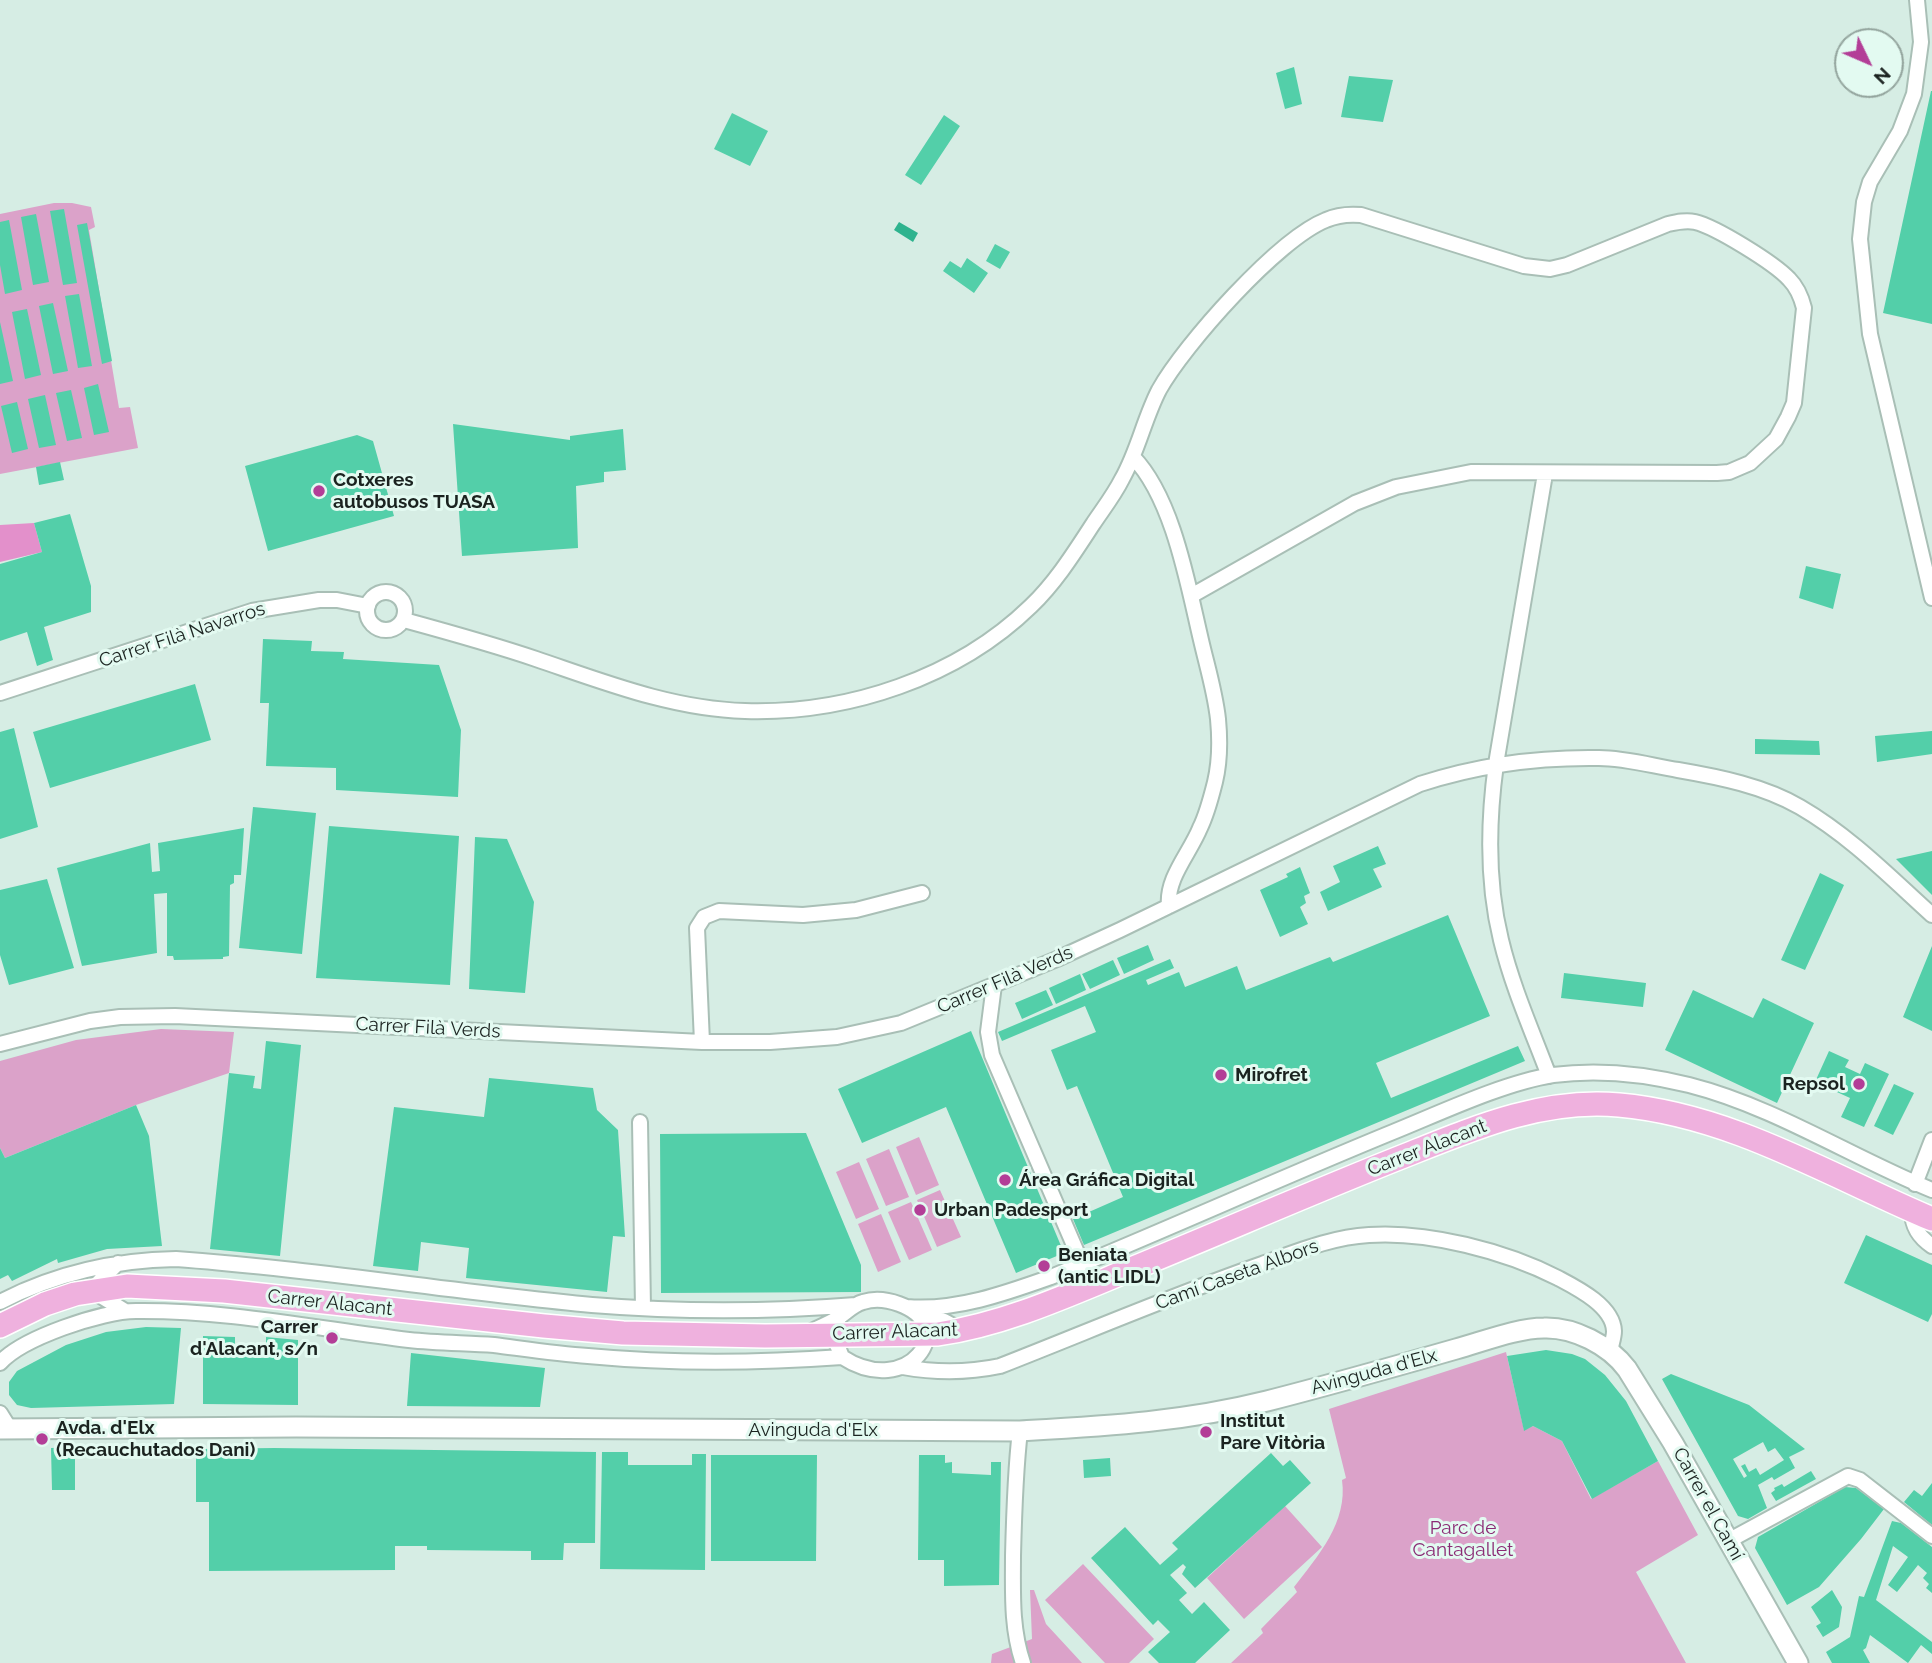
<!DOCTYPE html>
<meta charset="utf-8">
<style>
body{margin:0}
#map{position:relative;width:1932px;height:1663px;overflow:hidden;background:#d6ede4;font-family:Raleway,sans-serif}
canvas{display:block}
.north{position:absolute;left:1834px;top:28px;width:70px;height:70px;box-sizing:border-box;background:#e3faf1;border:2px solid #93a49d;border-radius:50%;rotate:134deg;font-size:19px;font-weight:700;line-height:28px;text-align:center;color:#1b2320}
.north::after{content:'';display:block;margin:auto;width:24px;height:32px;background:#b33e97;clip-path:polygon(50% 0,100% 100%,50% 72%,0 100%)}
</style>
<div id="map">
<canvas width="1932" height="1663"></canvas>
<div class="north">N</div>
</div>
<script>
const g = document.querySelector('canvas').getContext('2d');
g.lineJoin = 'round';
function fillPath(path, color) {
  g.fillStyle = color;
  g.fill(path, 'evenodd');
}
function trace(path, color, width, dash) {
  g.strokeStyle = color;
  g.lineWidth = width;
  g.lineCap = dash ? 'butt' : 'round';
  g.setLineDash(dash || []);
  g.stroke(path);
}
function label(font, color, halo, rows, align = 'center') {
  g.font = font + ' Raleway,sans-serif';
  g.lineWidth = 6;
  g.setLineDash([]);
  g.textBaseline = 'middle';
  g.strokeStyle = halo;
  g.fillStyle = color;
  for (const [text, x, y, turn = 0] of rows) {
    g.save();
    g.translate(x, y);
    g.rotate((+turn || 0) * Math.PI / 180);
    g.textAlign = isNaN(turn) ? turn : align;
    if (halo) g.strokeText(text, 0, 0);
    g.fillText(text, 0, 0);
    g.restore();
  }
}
fillPath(new Path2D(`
 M54 203H72L91 207 95 227 89 230 119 408 130 407 138 448 0 474V214Z
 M161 1029 234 1032 229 1073 136 1105 5 1158 0 1148V1061L76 1040Z
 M919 1137 939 1185 916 1195 896 1147Z
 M889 1149 909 1197 886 1206 866 1159Z
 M859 1162 879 1209 856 1219 836 1172Z
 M940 1190 961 1237 937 1247 917 1200Z
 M911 1202 932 1250 909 1260 888 1212Z
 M881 1214 901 1262 878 1272 858 1224Z
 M1506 1352 1524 1430 1533 1426 1562 1441 1591 1499 1658 1461 1698 1535 1636 1572 1686 1663H1231L1263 1633 1261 1629 1297 1592 1294 1587C1318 1556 1348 1522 1342 1480L1346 1478 1329 1409Z
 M1285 1506 1322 1547 1244 1619 1207 1578Z
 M1083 1564 1154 1639 1129 1663H1105L1045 1600Z
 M1030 1590H1034L1046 1624 1082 1663H991L992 1654 1032 1639Z`), '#dba2c9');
fillPath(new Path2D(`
 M34 523 42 552 0 562V525Z`), '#e390cb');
fillPath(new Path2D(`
 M899 222 918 233 913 242 894 230Z`), '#2eb38e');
fillPath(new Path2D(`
 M1294 67 1302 104 1285 109 1276 73Z
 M1349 76 1393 80 1383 122 1341 117Z
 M1931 91H1932V324L1883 313Z
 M732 113 768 131 750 166 714 149Z
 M944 115 960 126 921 185 905 175Z
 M64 209 77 283 63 285 50 211Z
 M36 214 49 282 33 285 21 217Z
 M9 220 22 290 5 294 0 265V222Z
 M87 223 112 361 102 364 77 225Z
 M995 244 1010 252 1000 269 986 261Z
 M967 258 988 273 974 293 943 271 950 261 961 268Z
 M79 294 92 366 78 368 65 296Z
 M53 303 68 371 53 374 39 306Z
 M27 309 41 375 25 379 12 312Z
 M0 322 13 381 0 384Z
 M98 384 109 432 94 435 84 388Z
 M71 390 82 438 67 441 56 393Z
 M45 395 56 445 39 448 28 399Z
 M17 402 28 449 12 453 1 406Z
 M453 424 570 440V436L623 429 626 470 604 472V482L576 486 578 548 462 556Z
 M357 435 373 441 394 516 268 551 245 466Z
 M60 462 64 480 39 485 36 467Z
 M70 514 91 586V612L44 627 53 660 37 666 27 632 0 641V564L42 552 34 523Z
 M1806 566 1841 574 1833 609 1799 598Z
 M263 639 312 641 311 651 344 652 343 659 439 665 461 730 458 797 336 790V768L266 766 269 703H260Z
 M195 684 211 740 50 788 33 732Z
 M14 728 38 827 0 839V732Z
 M1932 731V754L1877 762 1875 736Z
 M1755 739 1819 741 1820 755 1755 754Z
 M253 807 316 813 302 954 239 948Z
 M329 826 459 836 450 985 316 978Z
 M244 828 241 875H234V883L230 885 229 956 223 957V959L174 960 173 956H167V893L154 894 157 953 82 966 57 868 150 843 152 872 160 871 158 843Z
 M475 837 507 839 534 902 525 993 469 989Z
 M1378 846 1386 864 1373 869 1382 887 1328 911 1320 892 1340 882 1333 866Z
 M1932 851V895L1896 859Z
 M1300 867 1310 893 1304 896 1306 903 1300 907 1308 924 1280 937 1260 890 1288 877 1286 874Z
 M1820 873 1844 885 1805 970 1781 960Z
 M47 879 74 968 9 985 0 955V890Z
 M1448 915 1490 1016 1376 1063 1391 1098 1518 1046 1525 1061 1084 1245 1073 1219 1123 1197 1077 1086 1067 1090 1051 1050 1096 1032 1085 1006 1002 1041 998 1032 1170 959 1174 968 1146 980 1148 985 1179 972 1185 987 1237 966 1246 990 1330 957 1333 962Z
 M1148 945 1154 960 1124 974 1117 958Z
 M1932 946V1031L1903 1017Z
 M1113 960 1120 975 1090 989 1082 974Z
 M1564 973 1646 983 1643 1007 1561 998Z
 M1080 974 1086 990 1056 1004 1049 988Z
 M1046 990 1053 1005 1022 1019 1015 1003Z
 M1693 990 1753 1018 1763 998 1814 1023 1777 1103 1665 1050Z
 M971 1031 1064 1253 1016 1273 946 1107 862 1143 838 1089Z
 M266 1041 301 1045 280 1256 210 1249 229 1073 255 1076 253 1088 261 1089Z
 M1829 1051 1849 1060 1845 1067 1860 1074 1865 1063 1889 1074 1864 1127 1841 1117 1850 1098 1815 1082Z
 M489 1078 593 1088 597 1110 618 1130 625 1237 613 1236 607 1292 466 1278 469 1248 421 1242 418 1271 373 1266 394 1107 484 1117Z
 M1894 1084 1914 1093 1893 1135 1874 1126Z
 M136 1105 149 1136 162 1246 107 1249 58 1263 57 1259 12 1281 8 1275 0 1279V1148L5 1158Z
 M806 1133 861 1265V1292L661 1293 660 1134Z
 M1866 1235 1932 1265V1314L1928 1322 1844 1283Z
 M146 1327 181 1328 174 1404 31 1408 17 1405 9 1395V1382L17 1371 66 1345 106 1332Z
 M203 1336 235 1337V1345H266V1337L298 1340V1405L203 1404Z
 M1546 1350 1572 1354 1585 1359 1605 1375 1626 1401 1658 1461 1592 1499 1562 1441 1533 1426 1524 1431 1507 1356Z
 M411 1353 545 1368 540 1407 407 1406Z
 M1671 1374 1749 1405 1805 1449 1789 1457 1795 1468 1774 1480 1772 1477 1758 1485 1767 1508 1748 1519 1738 1516 1662 1379ZM1763 1442 1768 1452 1775 1448 1784 1460 1760 1475 1756 1468 1749 1472 1745 1464 1741 1466 1747 1476 1744 1478 1733 1459Z
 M75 1447V1490H52L51 1448Z
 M78 1447H88V1457H78Z
 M274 1448 596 1452 595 1543H564L563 1560H531V1551L427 1550V1546H395V1570L209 1571V1502H196V1449Z
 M602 1452H628V1465H692V1454H706L705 1570 600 1569Z
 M1271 1453 1283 1466 1290 1460 1311 1483 1195 1588 1182 1574 1186 1567 1183 1564 1170 1575 1187 1593 1179 1600 1192 1614 1204 1602 1230 1630 1195 1663H1159L1148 1652 1170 1632 1158 1620 1153 1625 1091 1558 1125 1527 1160 1565 1178 1549 1172 1543Z
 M711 1455H817L816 1561H711Z
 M919 1455H945V1463L952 1462V1473L991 1475V1462H1001L999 1585 944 1586V1560H918Z
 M1110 1458 1111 1476 1084 1478 1083 1460Z
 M1811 1471 1816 1479 1776 1501 1771 1493 1775 1490 1774 1488 1782 1484 1784 1487Z
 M1932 1483V1525L1904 1502 1914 1490 1922 1496Z
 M1845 1487 1856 1488 1884 1509 1861 1539 1819 1587 1787 1605 1755 1548 1758 1537Z
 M1892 1521 1901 1523 1932 1547V1593L1926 1588 1929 1584 1923 1578 1927 1573 1918 1565 1897 1592 1888 1585 1908 1557 1893 1546 1876 1600 1932 1642V1654L1921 1645 1908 1663 1870 1635 1866 1648 1863 1650 1870 1663H1832L1826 1652 1850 1637 1859 1596 1864 1597Z
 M1832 1590 1842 1607 1839 1627 1823 1637 1816 1626 1821 1623 1811 1607Z`), '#53cfa9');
const street = new Path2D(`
 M1917 0 1921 42 1914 94 1900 131 1870 182 1864 202 1860 239 1870 334 1932 598
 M1133 457C1173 498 1188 585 1201 640 1207 666 1215 692 1218 719 1220 740 1220 761 1215 782 1211 798 1207 814 1200 828 1190 853 1166 878 1169 906
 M1545 474 1496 764C1488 822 1487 883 1501 940 1512 986 1532 1031 1549 1076
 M367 611a19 19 0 1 1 38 0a19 19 0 1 1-38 0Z
 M404 620C448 632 492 644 536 659 604 682 672 709 745 711 848 714 957 678 1031 606 1056 582 1074 553 1093 524 1103 509 1114 495 1122 479 1138 451 1144 419 1159 390 1184 345 1278 239 1326 220 1337 215 1349 214 1361 215L1524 266 1550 269 1567 265 1668 224C1677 222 1686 220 1695 222 1716 227 1774 263 1789 279 1797 287 1801 296 1804 308L1794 403 1788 417 1776 439 1750 463 1729 472 1717 473 1471 472 1396 487 1355 503 1191 596
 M0 693 252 611 319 600H337L368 606
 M994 985 988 1032 992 1055 1082 1264
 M702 1042 697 928 704 917 719 911 803 915 856 910 922 893
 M0 1044 90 1021 120 1017 175 1016 702 1042H770L837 1037 901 1023 1057 959 1120 930 1420 784C1478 765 1538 757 1599 758 1625 758 1653 766 1678 770 1719 777 1764 786 1800 807 1850 836 1890 877 1932 915
 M640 1122 643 1308
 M1915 1184 1932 1140
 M1912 1211C1912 1227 1919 1237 1932 1246
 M118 1263 91 1290 125 1311
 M0 1302C56 1273 113 1260 176 1259 315 1269 453 1292 592 1305 679 1312 768 1312 856 1305
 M907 1307C956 1311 1006 1293 1051 1277 1166 1230 1278 1179 1393 1132 1440 1113 1503 1083 1553 1075 1598 1069 1645 1074 1689 1085 1775 1107 1851 1157 1932 1190
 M918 1313 944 1321 961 1330
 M812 1331C820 1327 828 1324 836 1319 845 1314 852 1305 863 1302 875 1298 888 1300 899 1304 961 1326 908 1400 842 1357L833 1335 839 1318
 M0 1363C22 1338 102 1311 136 1311 227 1310 319 1329 409 1340 437 1343 466 1343 494 1345 525 1349 557 1354 588 1356 673 1364 758 1363 842 1357
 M903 1367C936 1373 967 1373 1000 1366 1087 1332 1173 1295 1262 1264 1296 1252 1332 1237 1369 1235 1428 1231 1505 1251 1558 1278 1577 1288 1613 1306 1614 1331 1614 1338 1611 1345 1610 1352
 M0 1413 10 1429
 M1020 1431C1015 1473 1014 1514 1013 1556 1013 1592 1011 1628 1023 1663
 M1728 1541 1848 1476 1860 1480 1932 1536`);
const secondary = new Path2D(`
 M0 1429 296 1427 1020 1431C1106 1426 1183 1422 1267 1401 1330 1385 1393 1367 1456 1349 1482 1342 1517 1328 1544 1328 1574 1327 1609 1345 1627 1369L1673 1443 1798 1663`);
const primary = new Path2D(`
 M0 1326 45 1304 75 1294 127 1286 224 1291 544 1326 623 1333 765 1336 938 1334C1005 1324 1066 1296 1129 1270 1222 1232 1315 1191 1409 1154 1476 1127 1545 1098 1619 1105 1732 1115 1830 1176 1932 1219`);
trace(street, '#a9bfb6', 18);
trace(secondary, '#a9bfb6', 23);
trace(primary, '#fff', 26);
trace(street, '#fff', 14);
trace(secondary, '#fff', 19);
trace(primary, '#efb1de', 23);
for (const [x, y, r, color] of [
 [319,491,7,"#b33e97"],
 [1221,1075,7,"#b33e97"],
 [1859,1084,7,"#b33e97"],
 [1005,1180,7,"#b33e97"],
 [920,1210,7,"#b33e97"],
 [1044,1266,7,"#b33e97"],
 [332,1338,7,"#b33e97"],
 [1206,1432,7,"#b33e97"],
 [42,1439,7,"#b33e97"]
]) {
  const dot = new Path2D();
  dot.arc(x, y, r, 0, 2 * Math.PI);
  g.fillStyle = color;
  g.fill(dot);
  trace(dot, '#e3faf1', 2.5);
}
label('bold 19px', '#1b2320', '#e3faf1', [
 ["Cotxeres",333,480],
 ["autobusos TUASA",333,502],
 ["Mirofret",1235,1075],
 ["Repsol",1845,1084,"right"],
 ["Área Gráfica Digital",1019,1180],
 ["Urban Padesport",934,1210],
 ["Beniata",1058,1255],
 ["(antic LIDL)",1058,1277],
 ["Carrer",318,1327,"right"],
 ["d'Alacant, s/n",318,1349,"right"],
 ["Institut",1220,1421],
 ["Pare Vitòria",1220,1443],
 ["Avda. d'Elx",56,1428],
 ["(Recauchutados Dani)",56,1450]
], 'left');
label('19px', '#1b2320', '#e3faf1', [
 ["Carrer Filà Navarros",182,635,-18],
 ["Carrer Filà Verds",1005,980,-23],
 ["Carrer Filà Verds",428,1028,3],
 ["Carrer Alacant",1427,1148,-21],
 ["Camí Caseta Albors",1237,1275,-20],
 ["Carrer Alacant",330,1303,6],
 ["Carrer Alacant",895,1332,-2],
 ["Avinguda d'Elx",1374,1372,-15],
 ["Avinguda d'Elx",813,1430],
 ["Carrer el Camí",1708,1504,61]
]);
label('19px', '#8b2b75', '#e3faf1', [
 ["Parc de",1463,1528],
 ["Cantagallet",1463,1550]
]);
</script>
